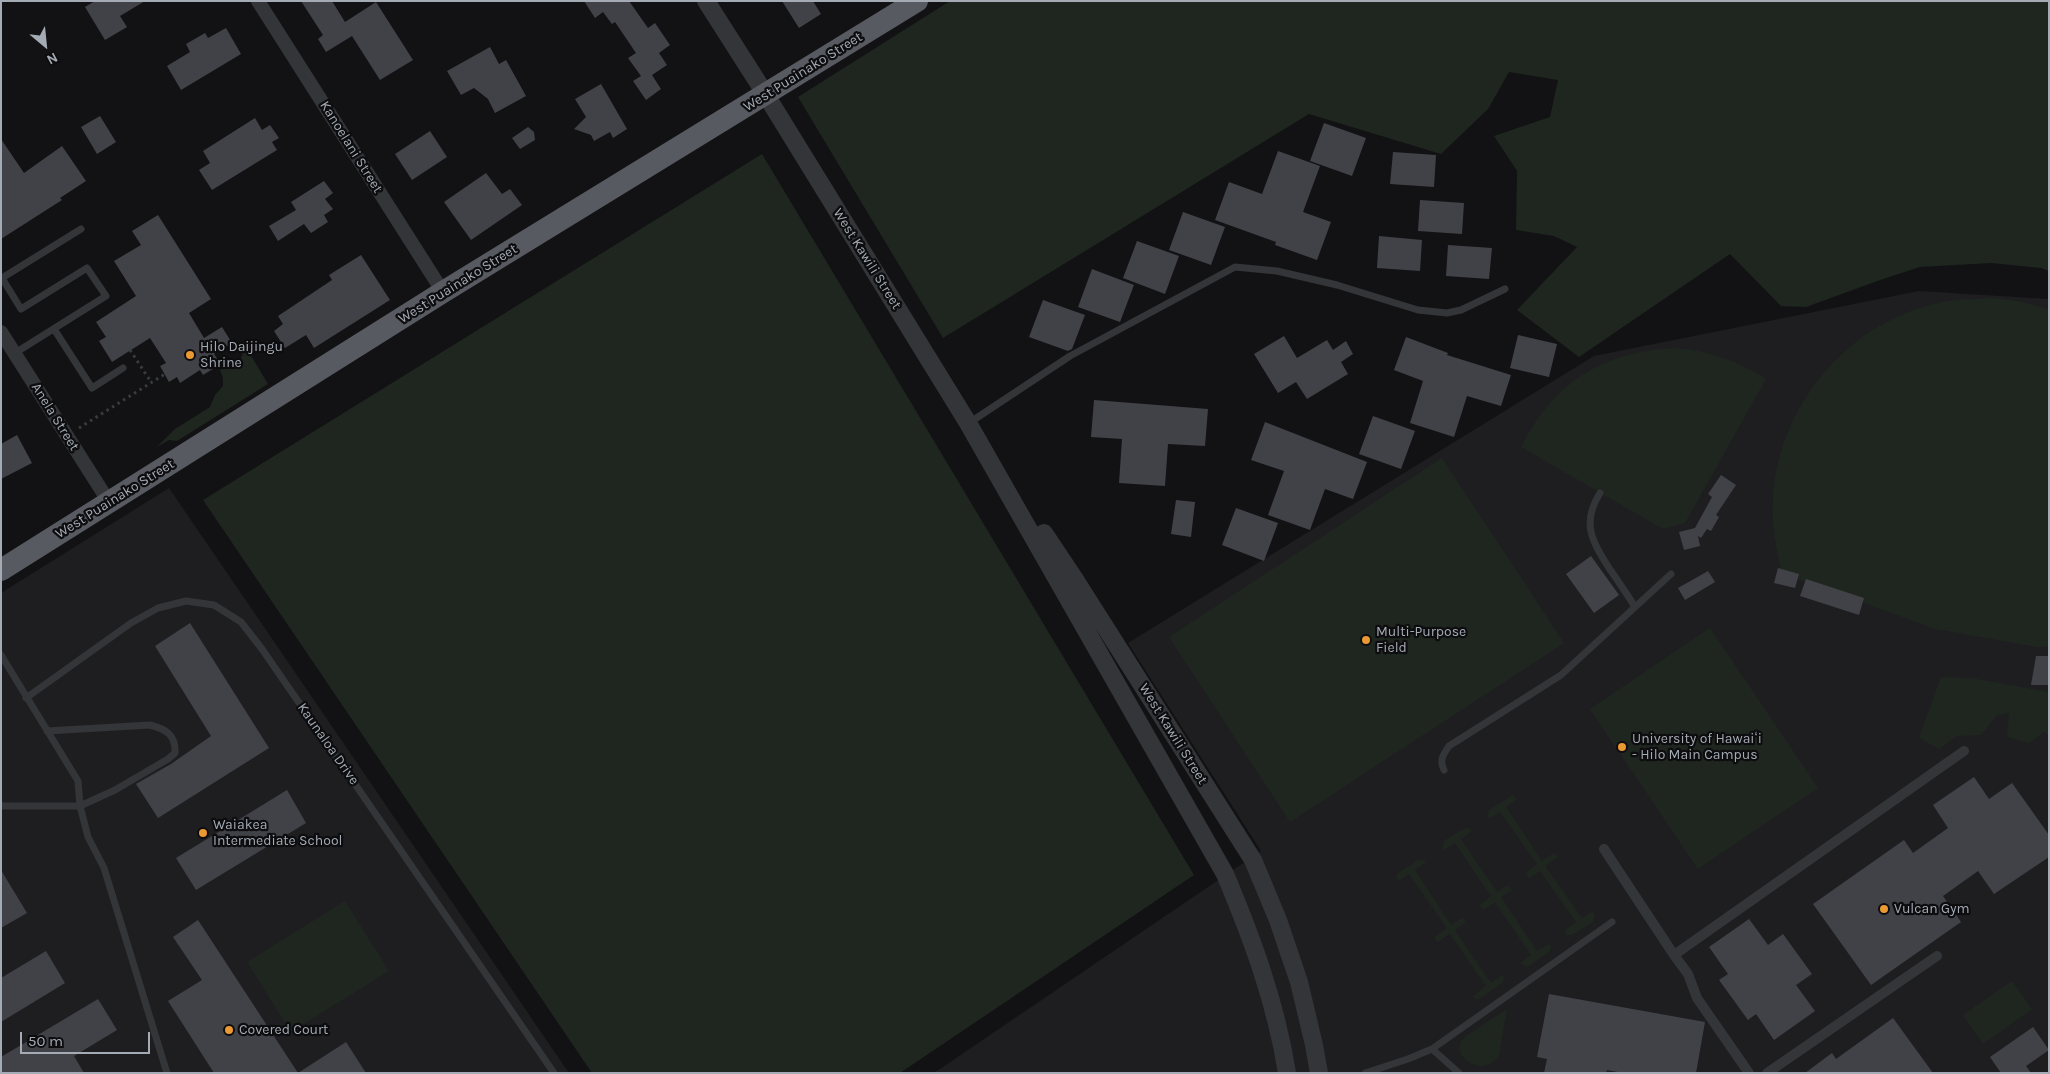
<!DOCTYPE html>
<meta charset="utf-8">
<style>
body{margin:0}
#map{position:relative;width:2050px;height:1074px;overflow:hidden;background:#121214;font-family:Karla,sans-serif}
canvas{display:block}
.frame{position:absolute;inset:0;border:2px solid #a4abb4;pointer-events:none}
.north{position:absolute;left:20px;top:20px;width:50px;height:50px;-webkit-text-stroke:4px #0d0d0f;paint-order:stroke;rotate:152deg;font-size:14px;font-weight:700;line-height:20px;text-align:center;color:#a4abb4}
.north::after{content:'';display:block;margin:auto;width:18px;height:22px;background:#a4abb4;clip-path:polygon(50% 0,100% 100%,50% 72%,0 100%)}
.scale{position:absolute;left:20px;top:1032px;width:130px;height:22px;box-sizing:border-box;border:2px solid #a4abb4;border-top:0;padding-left:6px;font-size:15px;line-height:18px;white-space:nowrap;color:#a4abb4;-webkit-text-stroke:4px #0d0d0f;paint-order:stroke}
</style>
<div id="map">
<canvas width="2050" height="1074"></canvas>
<div class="frame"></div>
<div class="north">N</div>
<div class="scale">50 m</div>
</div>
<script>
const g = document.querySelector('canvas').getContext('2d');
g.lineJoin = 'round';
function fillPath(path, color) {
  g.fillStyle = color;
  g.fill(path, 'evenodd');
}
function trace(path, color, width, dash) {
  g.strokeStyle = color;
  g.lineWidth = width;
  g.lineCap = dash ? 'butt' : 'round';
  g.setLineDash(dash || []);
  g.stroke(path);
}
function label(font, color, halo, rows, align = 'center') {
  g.font = font + ' Karla,sans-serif';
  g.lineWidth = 4.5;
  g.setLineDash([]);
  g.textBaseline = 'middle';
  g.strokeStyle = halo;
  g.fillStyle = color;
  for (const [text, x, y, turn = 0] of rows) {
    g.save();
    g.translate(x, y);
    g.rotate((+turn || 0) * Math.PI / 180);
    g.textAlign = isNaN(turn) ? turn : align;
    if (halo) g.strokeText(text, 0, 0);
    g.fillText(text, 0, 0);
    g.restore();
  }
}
fillPath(new Path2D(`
 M1919 291 2049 299V1073H934L1261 851 1128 643 1594 356Z
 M169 488 569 1073H1V593Z`), '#1e1e21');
fillPath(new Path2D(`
 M950 1H2049V271L2041 268 1991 263 1920 267 1883 279 1806 307 1781 306 1730 254 1579 357 1517 310 1577 247 1554 236 1516 230 1517 171 1494 136 1550 117 1558 80 1509 72 1488 109 1441 154 1309 114 943 338 798 97Z
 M762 154 1194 875 900 1073H592L203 500Z
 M1992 298 2018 301 2049 309V647H2037L1935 629 1782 573C1776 548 1771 523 1773 497 1779 404 1850 320 1943 302 1959 299 1976 299 1992 298Z
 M244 344 268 384 177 441 169 440 157 447 175 429 210 407 215 395 223 386V378L220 370C232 365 246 363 242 346Z
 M1676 348C1710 351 1738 361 1766 379L1685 523 1663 529 1521 447C1554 382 1603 351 1676 348Z
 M1442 458 1564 643 1290 822 1169 637Z
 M1710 628 1818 788 1698 869 1590 709Z
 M1941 677 1971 678 2049 692V735L2044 732 2029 743 2007 737 2009 713 1997 715 1981 735 1957 736 1939 749 1919 738Z
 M1513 795 1517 799 1506 807 1542 861 1554 853 1558 857 1545 866 1582 918 1592 912 1595 915 1593 922 1572 935H1566L1564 931 1576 922 1540 871 1529 878 1525 873 1537 864 1500 812 1490 818 1488 816 1489 810Z
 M1467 827 1472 831 1461 839 1497 892 1508 885 1512 890 1501 897 1537 951 1549 944 1551 947 1549 952 1527 967 1520 963 1531 955 1495 902 1483 910 1480 905 1491 896 1455 843 1444 850 1442 847 1445 840Z
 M1418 860H1424L1426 862 1415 870 1451 925 1462 918 1466 922 1455 930 1491 983 1503 975 1504 977 1502 983 1479 999H1476L1473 996 1486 986 1450 934 1437 942 1434 937 1447 928 1409 874 1398 881 1396 877 1398 873Z
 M345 901 389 971 291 1032 247 962Z
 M2012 981 2032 1009 1983 1044 1963 1015Z
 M1507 1009 1499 1055C1489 1073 1466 1067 1459 1050L1460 1043 1465 1037Z`), '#1e261f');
fillPath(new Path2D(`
 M95 1H145L120 16 127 27 105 40 85 7Z
 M301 1H332L345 22 376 2 413 60 380 80 352 36 326 52 318 39 323 35Z
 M584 1H629L648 28 655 23 670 45 659 53 667 65 652 75 661 89 646 100 633 81 641 76 628 58 636 53 615 22 612 24 603 12 595 18Z
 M782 1H813L821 14 799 28Z
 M226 28 241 54 181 90 167 66 190 52 186 44 205 33 208 38Z
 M490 47 499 64 506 60 526 96 495 113 488 99 474 88 461 95 447 71Z
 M601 84 627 129 613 138 610 132 594 141 591 135 574 129 586 117 575 99Z
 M100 116 116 142 97 154 81 127Z
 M255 118 262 130 270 125 279 138 272 142 277 150 212 190 199 170 210 163 203 151Z
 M1324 123 1366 138 1352 176 1310 161Z
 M528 127 534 132 535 140 520 149 512 138Z
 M430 131 447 157 412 180 395 154Z
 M1 139 24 173 62 146 86 181 60 198 62 200 1 239Z
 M1278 151 1320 166 1303 212 1331 222 1317 260 1275 245 1276 242 1215 220 1229 182 1262 194Z
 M1393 152 1436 155 1434 187 1390 184Z
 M486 173 502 194 510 189 522 205 471 240 444 202Z
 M324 181 333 193 325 199 333 209 324 215 328 222 311 233 304 224 278 241 269 226 296 210 291 202Z
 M1420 200 1464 203 1462 234 1418 231Z
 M1183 212 1225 227 1211 265 1169 250Z
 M158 215 211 299 189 313 204 338 222 327 232 343 214 354 221 364 203 375 200 370 180 383 177 377 169 382 160 366 166 363 150 338 112 362 99 341 106 337 96 322 136 296 114 261 141 245 132 231Z
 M1379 236 1422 240 1420 271 1377 268Z
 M1137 241 1179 256 1165 294 1123 278Z
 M1448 245 1492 248 1489 279 1446 276Z
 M361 255 390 300 314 348 306 335 285 348 274 331 283 324 278 316 332 280 329 275Z
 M1092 269 1134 285 1120 322 1078 307Z
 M1043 300 1085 315 1072 349 1068 351 1029 337Z
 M1518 335 1557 344 1549 377 1510 368Z
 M1284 336 1297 358 1327 340 1333 350 1346 341 1353 354 1341 362 1348 374 1307 399 1296 382 1278 393 1254 354Z
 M1406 337 1448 353 1447 355 1511 375 1501 406 1467 396 1454 437 1410 423 1423 381 1394 370Z
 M1094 400 1208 409 1205 446 1168 444 1165 486 1119 483 1122 439 1091 437Z
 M1373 416 1415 431 1401 469 1359 454Z
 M1265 422 1367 462 1353 499 1325 489 1310 530 1268 515 1284 471 1251 460Z
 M17 435 32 463 1 479V444Z
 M1721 475 1736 485 1716 515 1719 517 1711 531 1707 529 1701 538 1698 536 1700 546 1684 550 1679 532 1695 528 1712 497 1708 494Z
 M1176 500 1195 502 1191 537 1171 534Z
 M1236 508 1278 523 1264 561 1222 545Z
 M1591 556 1619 595 1594 613 1566 574Z
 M1778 568 1799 574 1795 588 1774 583Z
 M1708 571 1715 582 1685 600 1678 588Z
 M1806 579 1864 598 1859 615 1800 596Z
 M190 623 269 748 158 818 136 784 171 764 211 736 155 646Z
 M2036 656H2049V685H2031Z
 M1974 777 1989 799 2012 783 2049 835V857L1994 894 1978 871 1943 896 1961 922 1871 985 1813 904 1904 840 1913 853 1948 828 1933 805Z
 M287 790 306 823 196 890 176 858Z
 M1 870 27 913 1 928Z
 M1749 919 1768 945 1783 934 1812 974 1796 985 1815 1011 1774 1040 1756 1014 1748 1020 1719 980 1728 974 1709 947Z
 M198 920 298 1073 346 1042 366 1073H214L168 1001 202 980 173 937Z
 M46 951 65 983 1 1022V978Z
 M1549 994 1705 1022 1696 1073H1623L1607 1070 1606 1073H1544L1547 1059 1537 1057Z
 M98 999 117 1030 74 1056 84 1073H1V1057Z
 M1893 1018 1933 1073H1805L1832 1053 1836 1059Z
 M2033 1027 2049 1050 2026 1066 2031 1073H2001L1990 1057Z`), '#414247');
trace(new Path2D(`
 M130 350 151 382
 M79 428 165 374`), '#393c3f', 3, [2.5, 4]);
trace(new Path2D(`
 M54 329 92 388 123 368
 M15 353 106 296 87 268 21 309 2 278 81 229
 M969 423 1070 356 1235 267 1277 271 1337 285 1418 310 1447 313 1461 310 1505 289
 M1600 493C1581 523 1592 541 1609 568 1618 581 1627 594 1635 607
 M1 655 78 781 80 806 88 837 104 868 167 1073
 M26 698 131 623 158 608 186 601 214 605 241 622 262 649 554 1073
 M1444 770C1439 760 1443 755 1449 746L1561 675 1671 574
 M1 805 2 806H80L115 790 168 759 175 753C176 735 166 729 150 725L47 731
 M1432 1049 1612 922
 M1365 1073 1408 1059 1432 1049 1459 1073`), '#333538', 7);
trace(new Path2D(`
 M1604 849 1674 955
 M1749 1073 1697 998 1688 974 1674 955 1964 751
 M1767 1073 1937 956`), '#333538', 10);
trace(new Path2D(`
 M258 1 443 292
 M1 332 109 502`), '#333538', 14);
trace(new Path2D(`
 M706 1 766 95 968 423 1225 874C1252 938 1276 1003 1287 1073
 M1044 533 1076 581 1253 860 1278 920 1299 982 1314 1045 1319 1073`), '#333538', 18);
trace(new Path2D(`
 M1 570 443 292 917 1`), '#575a60', 22);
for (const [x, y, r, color] of [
 [190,355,5,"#eb9932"],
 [1366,640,5,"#eb9932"],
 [1622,747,5,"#eb9932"],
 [203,833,5,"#eb9932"],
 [1884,909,5,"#eb9932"],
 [229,1030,5,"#eb9932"]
]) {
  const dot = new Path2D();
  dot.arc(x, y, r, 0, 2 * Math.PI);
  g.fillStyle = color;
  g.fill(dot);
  trace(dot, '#0d0d0f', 2);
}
label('14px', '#a4abb4', '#0d0d0f', [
 ["West Puainako Street",803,72,-32],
 ["Kanoelani Street",351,147,58],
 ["West Kawili Street",867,259,58],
 ["West Puainako Street",458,284,-32],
 ["Anela Street",55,417,58],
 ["West Puainako Street",115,499,-32],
 ["West Kawili Street",1173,734,58],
 ["Kaunaloa Drive",328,744,55]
]);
label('14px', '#a4abb4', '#0d0d0f', [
 ["Hilo Daijingu",200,347],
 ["Shrine",200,363],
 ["Multi-Purpose",1376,632],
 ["Field",1376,648],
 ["University of Hawaiʻi",1632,739],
 ["- Hilo Main Campus",1632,755],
 ["Waiakea",213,825],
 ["Intermediate School",213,841],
 ["Vulcan Gym",1894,909],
 ["Covered Court",239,1030]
], 'left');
</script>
